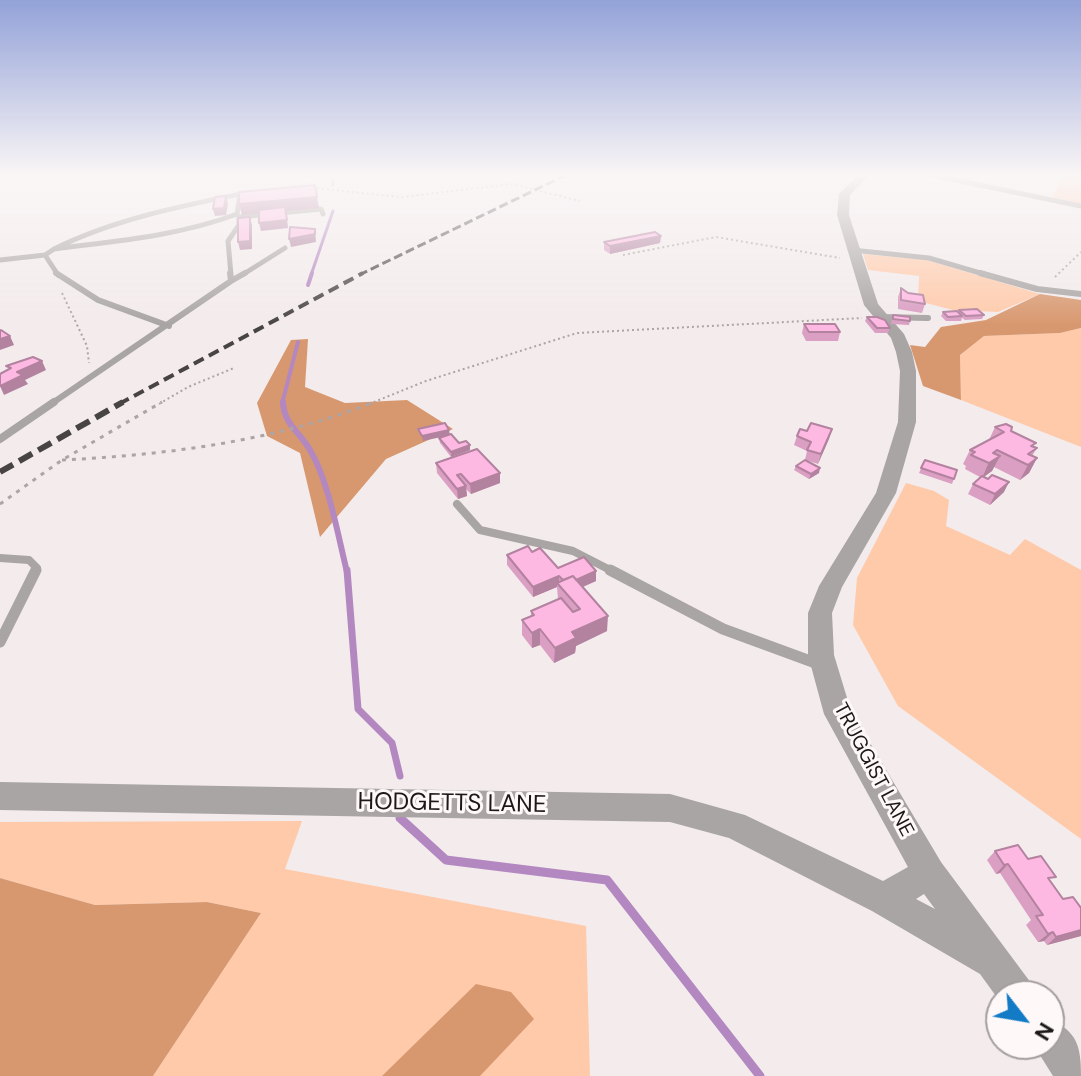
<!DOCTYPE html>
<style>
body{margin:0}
#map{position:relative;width:1081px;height:1076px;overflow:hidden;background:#f3ebec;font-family:"DM Sans",sans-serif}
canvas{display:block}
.north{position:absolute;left:985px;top:980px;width:80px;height:80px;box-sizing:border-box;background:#fff8f9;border:2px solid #a49e9f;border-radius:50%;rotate:121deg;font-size:22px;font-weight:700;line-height:32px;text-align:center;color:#1b1818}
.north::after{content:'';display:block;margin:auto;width:28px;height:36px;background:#137bc6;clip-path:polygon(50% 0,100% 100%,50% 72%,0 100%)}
</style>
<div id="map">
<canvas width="1081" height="1076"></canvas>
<div class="north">N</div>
</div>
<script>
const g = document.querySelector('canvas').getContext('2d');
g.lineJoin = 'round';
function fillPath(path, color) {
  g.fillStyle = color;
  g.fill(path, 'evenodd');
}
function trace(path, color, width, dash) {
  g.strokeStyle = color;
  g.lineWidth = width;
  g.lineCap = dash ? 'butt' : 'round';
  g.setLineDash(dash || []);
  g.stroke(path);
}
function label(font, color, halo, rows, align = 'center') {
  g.font = font + ' "DM Sans",sans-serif';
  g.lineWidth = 6;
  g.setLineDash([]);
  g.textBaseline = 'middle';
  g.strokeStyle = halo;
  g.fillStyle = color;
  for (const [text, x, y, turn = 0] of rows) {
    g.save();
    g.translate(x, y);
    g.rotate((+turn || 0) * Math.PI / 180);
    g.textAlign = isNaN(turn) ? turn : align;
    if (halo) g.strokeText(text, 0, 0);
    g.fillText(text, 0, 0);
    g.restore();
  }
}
fillPath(new Path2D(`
 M1064 174H1081V204L1052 197Z
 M863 254 927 260 1040 294 998 312 953 310 918 301 919 276 868 270Z
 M1081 328V447L961 400 960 355 984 336 1060 333Z
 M906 483 934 491 949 500 946 526 1010 555 1025 539 1081 570V839L898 706 853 625 857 578Z
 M302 821 285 869 586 926 590 1076H153L261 913 207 902 95 905 0 878V822Z`), '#ffcaaa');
fillPath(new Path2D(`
 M1040 294 1081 300V328L1060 333 984 336 960 355 961 400 923 386 910 345 925 347 941 327 986 320Z
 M308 339 305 387 345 403 407 400 453 429 386 459 320 537 300 453 267 436 257 403 291 340Z
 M0 878 95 905 207 902 261 913 153 1076H0Z
 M476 984 511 992 534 1019 480 1076H382Z`), '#d8986f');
trace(new Path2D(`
 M333 185 334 174
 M311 275 333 211`), '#b387c0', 3);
trace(new Path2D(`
 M308 285 312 273
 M282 404 298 342`), '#b387c0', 4);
trace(new Path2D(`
 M283 402C284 425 300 432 310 450 329 482 338 536 347 572`), '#b387c0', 6);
trace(new Path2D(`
 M347 570 358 709 392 743 400 776`), '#b387c0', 7);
trace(new Path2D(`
 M400 818 446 860 607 880 760 1076`), '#b387c0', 9);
trace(new Path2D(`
 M312 188 402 197 512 184 580 201
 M623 255 716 237 840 258
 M1055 277 1081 252
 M62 293 87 346 89 363
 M159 404 188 387 234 368
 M369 404 426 381 577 333 862 318`), '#aba5a6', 2, [2, 3]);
trace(new Path2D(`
 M62 460C166 455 276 441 374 402
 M0 504 62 460 162 402`), '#aba5a6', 3, [4, 6]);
trace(new Path2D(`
 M927 174 1081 206
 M240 194 237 214C178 236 116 241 54 249 112 220 177 207 240 194Z
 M239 217 321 209 323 214
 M852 250 929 258 987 275
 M45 255 54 249
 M0 260 45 255 58 275
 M231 275 228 241 239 225V217
 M242 275 285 248`), '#a8a5a4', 5);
trace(new Path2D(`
 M56 273 98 300 169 326
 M980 273 1037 289 1081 294
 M231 281 245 273
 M882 317 928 318
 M51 404 231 281 230 273`), '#a8a5a4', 6);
trace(new Path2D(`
 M0 439 54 402
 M457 504 480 530 573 551 614 572
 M0 558 29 560 37 568 35 572`), '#a8a5a4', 8);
trace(new Path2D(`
 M610 570 723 629 821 665
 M0 642 36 570`), '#a8a5a4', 11);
fillPath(new Path2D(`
 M859 174H870L850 195 849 215 878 304 904 334 912 352 916 371V422L896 493 842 587 832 613 834 655 851 711 941 862 1031 983 1036 996H1001V1003L980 974 872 911 729 838 670 822 0 810V782L670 794 745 815 883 881 908 867 824 714 808 655V613L819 586 876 493 898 422 900 371 896 352 891 338 864 305 837 215 839 194ZM924 894 935 909 916 899Z
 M1049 1019C1078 1031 1081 1048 1081 1076H1053L1033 1044H1049Z`), '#a8a5a4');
trace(new Path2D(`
 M359 275 568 174`), '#484444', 3, [9, 4]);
trace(new Path2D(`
 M119 404 363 273`), '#484444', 4, [11, 6]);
trace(new Path2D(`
 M0 472 123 402`), '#484444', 6, [15, 7]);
fillPath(new Path2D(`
 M661 236 660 243 610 254 604 250V242Z
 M901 288 925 304 922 313 898 309V297Z
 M959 310 984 315 982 319 965 320 962 318 961 321H946L941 316 943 312 959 313Z
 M893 315 910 321 909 325 891 324Z
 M867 317 890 328 888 333H875L865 321Z
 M804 324 840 332 838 341H806L802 333Z
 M995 427 1011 431 1037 448 1032 456 1037 458 1029 473 1020 480 994 467 992 471 984 477 1004 492 990 505 968 494 973 484 980 477 965 469 966 466 963 464 970 450 989 440Z
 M832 429 818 464 806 460 819 473 809 479 794 470 796 466 805 460 807 451 794 445 797 436 807 431Z
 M439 438 459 443 470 450 451 457 440 443Z
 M925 460 957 470 952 484 919 473Z
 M436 463 500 483 471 494 466 489 467 496 458 499 437 473Z
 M532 552 558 568 596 571V581L583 587 607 631 576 646 575 653 554 663 540 645 532 648 522 635V620L531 616V611L558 599 557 587 533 597 507 565V555Z
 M995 851 1028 859 1051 882 1081 936 1047 945 1044 941 1038 942 1026 925 1031 920 1000 873 996 874 987 860Z`), '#da9fc3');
fillPath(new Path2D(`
 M304 174H320V176L304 177Z
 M226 196 228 204 226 215 215 216 213 209Z
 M317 197 319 208 286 211 288 228 261 231 259 223 285 211 242 215 239 204Z
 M250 217 252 225V249L240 250 238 242Z
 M315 229 316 242 291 247 289 239Z
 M661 236 660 243 610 254V246Z
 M10 336 14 345 0 350V339Z
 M42 361 46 370 25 380 28 384 4 395 0 386 17 372Z
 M832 429 829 439 818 464 821 454Z
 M449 430 450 435 423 441 422 436Z
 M470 445V450L451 457V452Z
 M997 450 992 461 1000 456 992 471 982 478 993 453Z
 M1037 458 1029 473 1020 480 1028 465Z
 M820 468 819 473 809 479 811 474Z
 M500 473V483L471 494 470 484Z
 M1009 482 1004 492 990 505 995 494Z
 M466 486 467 496 458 499 457 489Z
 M596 571V581L566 594V584Z
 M559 576V584L557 583V587L533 597V587Z
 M608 616 607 631 576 646 575 653 554 663 555 648 572 632Z
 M540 629V645L532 648V633Z
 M1008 864 1000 873 996 874 1004 865Z
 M1081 930V936L1047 945 1056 937Z
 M1053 932 1044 941 1038 942 1048 934Z`), '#b2829f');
const building = new Path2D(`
 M315 185 317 197 239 204V192Z
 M226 196 224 208 213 209 215 197Z
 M285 207 287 220 259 223V210Z
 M250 217V241L238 242V218Z
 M290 227 315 229V234L289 239Z
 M655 232 661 236 610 246 604 242Z
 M901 288 908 293 923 295 925 304 901 300Z
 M977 309 984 315 966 316 959 310Z
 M957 311 962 316 948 317 943 312Z
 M893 315 910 317V321L893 319Z
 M867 317H877L885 320 890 328H877Z
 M804 324H835L840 332H809Z
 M1 330 10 336 0 339V331Z
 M33 357 42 361 17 372 23 375 0 386V374L11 368 6 366Z
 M445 423 449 430 422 436 418 429Z
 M811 423 832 429 821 454 807 450 811 442 797 436 800 429 807 431Z
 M1006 424 1012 427 1011 431 1036 443 1031 446 1037 448 1028 454 1037 458 1028 465 997 450 993 453 1000 456 989 463 971 455 975 452 970 450 1004 432 995 427Z
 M451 434 459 443 466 441 470 445 451 452 439 438Z
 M477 449 500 473 470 484 461 474 457 475 466 486 457 489 436 463Z
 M805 460 820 468 811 474 796 466Z
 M925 460 957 470 954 479 921 468Z
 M992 475 1009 482 995 494 973 484 982 476 988 479Z
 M528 546 532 552 540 548 558 568 584 557 596 571 576 580 573 576 563 580 559 576 533 587 507 555Z
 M573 576 608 616 572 632 576 638 555 648 540 629 532 633 522 620 534 615 531 611 561 598 573 612 580 609 557 583Z
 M1018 845 1028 859 1041 856 1056 877 1048 878 1063 899 1073 897 1081 908V930L1056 937 1053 932 1048 934 1036 916 1043 915 1008 864 1004 865 995 851Z`);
fillPath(building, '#feb9e3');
trace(building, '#b2829f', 2);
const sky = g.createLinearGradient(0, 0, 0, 325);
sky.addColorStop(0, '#93a2d8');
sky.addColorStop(0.54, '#faf6f6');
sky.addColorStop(1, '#faf6f600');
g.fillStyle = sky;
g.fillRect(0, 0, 1081, 325);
label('20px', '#1b1818', '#fff8f9', [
 ["TRUGGIST LANE",873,770,62]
]);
label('24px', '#1b1818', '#fff8f9', [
 ["HODGETTS LANE",452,804,1]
]);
</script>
